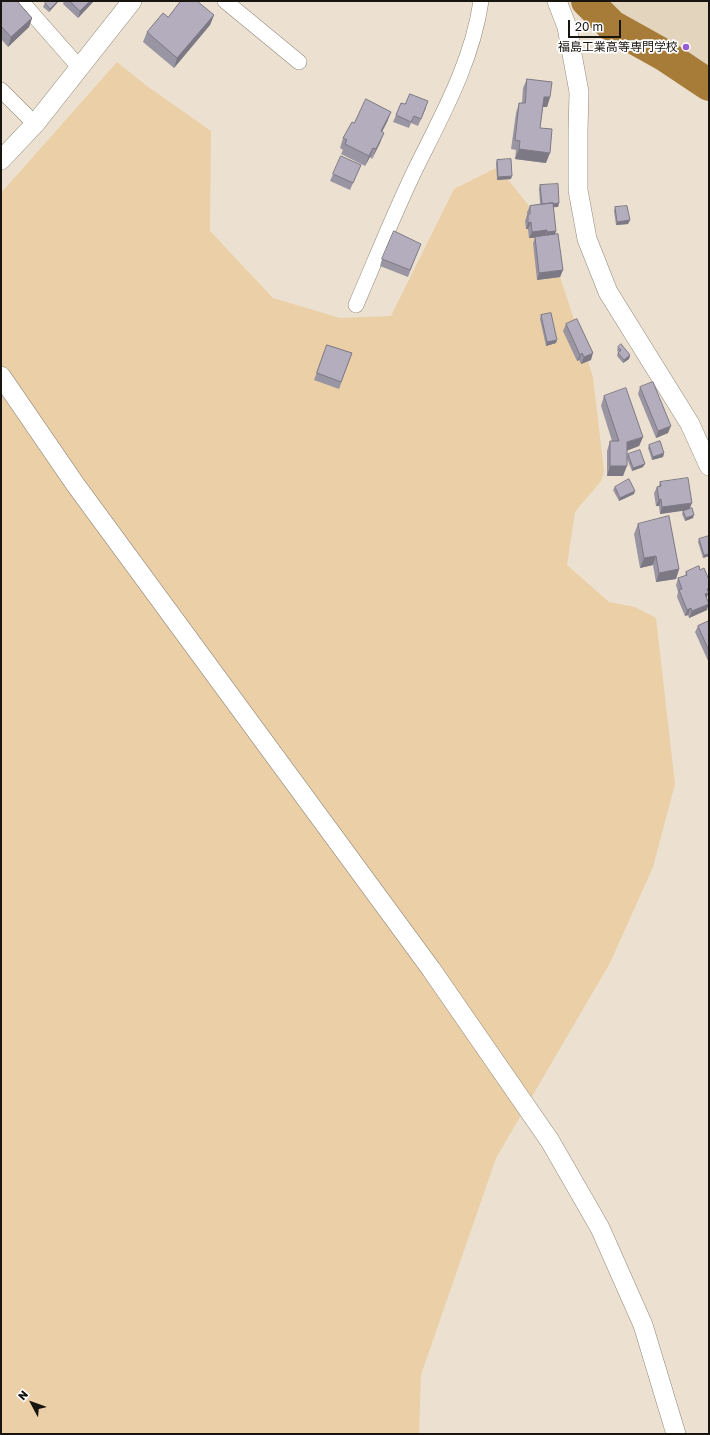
<!DOCTYPE html>
<meta charset="utf-8">
<style>
body{margin:0}
#map{position:relative;width:710px;height:1435px;overflow:hidden;background:#ece1d1;font-family:"Golos Text",sans-serif}
canvas{display:block}
.frame{position:absolute;inset:0;border:2px solid #18140f;pointer-events:none}
.north{position:absolute;left:12px;top:1383px;width:40px;height:40px;-webkit-text-stroke:3px #fff;paint-order:stroke;rotate:311deg;font-size:11px;font-weight:700;line-height:16px;text-align:center;color:#18140f}
.north::after{content:'';display:block;margin:auto;width:14px;height:18px;background:#18140f;clip-path:polygon(50% 0,100% 100%,50% 72%,0 100%)}
.scale{position:absolute;left:568px;top:20px;width:53px;height:18px;box-sizing:border-box;border:2px solid #18140f;border-top:0;padding-left:5px;font-size:12px;line-height:14px;white-space:nowrap;color:#18140f;-webkit-text-stroke:3px #fff;paint-order:stroke}
</style>
<div id="map">
<canvas width="710" height="1435"></canvas>
<div class="frame"></div>
<div class="north">N</div>
<div class="scale">20 m</div>
</div>
<script>
const g = document.querySelector('canvas').getContext('2d');
g.lineJoin = 'round';
function fillPath(path, color) {
  g.fillStyle = color;
  g.fill(path, 'evenodd');
}
function trace(path, color, width, dash) {
  g.strokeStyle = color;
  g.lineWidth = width;
  g.lineCap = dash ? 'butt' : 'round';
  g.setLineDash(dash || []);
  g.stroke(path);
}
function label(font, color, halo, rows, align = 'center') {
  g.font = font + ' "Golos Text","Noto Sans JP",sans-serif';
  g.lineWidth = 3.5;
  g.setLineDash([]);
  g.textBaseline = 'middle';
  g.strokeStyle = halo;
  g.fillStyle = color;
  for (const [text, x, y, turn = 0] of rows) {
    g.save();
    g.translate(x, y);
    g.rotate((+turn || 0) * Math.PI / 180);
    g.textAlign = isNaN(turn) ? turn : align;
    if (halo) g.strokeText(text, 0, 0);
    g.fillText(text, 0, 0);
    g.restore();
  }
}
fillPath(new Path2D(`
 M598 1H709V73L616 20Z`), '#e3d4be');
fillPath(new Path2D(`
 M117 62 147 86 211 131 210 231 273 298 340 318 391 316 454 189 498 167 542 222 593 377 604 471 601 481 575 512 567 565 609 602 635 607 656 618 675 784 653 867 610 963 496 1158 421 1375 419 1434H1V193Z`), '#eacfa7');
trace(new Path2D(`
 M587 1 612 26 664 55 709 85`), '#a67c38', 32);
const minor = new Path2D(`
 M21 1 79 67
 M225 1 299 62
 M1 90 35 124
 M356 305C375 261 393 216 414 172 441 117 472 63 481 1`);
const tertiary = new Path2D(`
 M557 1 567 27 579 92 578 131V190L587 239 608 292 690 424 709 466
 M1 160 35 124 132 1
 M1 376 75 484 431 969 550 1141 600 1228 643 1325 676 1434`);
trace(minor, '#908778', 16);
trace(tertiary, '#908778', 20);
trace(minor, '#fff', 15);
trace(tertiary, '#fff', 19);
fillPath(new Path2D(`
 M1 1 32 18 29 27 8 47 1 39Z
 M64 1H94L78 18 63 4Z
 M58 2 49 12 43 7 45 3Z
 M214 15 210 25 174 68 143 42 147 32 168 17Z
 M527 79 550 97 547 107H543L540 128 546 163 515 159 516 150 511 149 516 113 519 103H522L523 88Z
 M405 104 426 108 418 126 411 123 409 128 393 122 396 115Z
 M391 112 387 122 382 132 380 143 372 159 370 157 365 166 341 154 343 150 340 148 343 138 354 123Z
 M497 160 511 179 497 180 496 163Z
 M361 165 350 190 330 181 333 174Z
 M540 185 559 203 558 207H553L556 231 555 234 563 270 560 277 537 280 533 243 535 238H529L528 229H526L525 221 527 215V212L530 206 540 204 539 189Z
 M615 207 630 220 628 224 616 225 614 211Z
 M418 251 408 277 380 266 382 259Z
 M541 315 556 343 546 346 540 319Z
 M566 324 591 360 581 364 579 360 577 361 563 331Z
 M327 345 352 353 339 389 314 380Z
 M618 347 630 355 629 359 623 363 617 356 618 352 617 350Z
 M640 387 668 433 656 438 638 394Z
 M604 396 643 437 639 446 627 450V456L628 454 643 467 632 471 627 459 623 476H607V451L610 441H612L601 406Z
 M649 445 664 453 663 457 652 460 648 448Z
 M660 482 690 508 693 518 685 521 682 514 683 511 685 510 660 514 659 506H656L654 493 657 487 659 486Z
 M615 487 634 494 619 501 613 490Z
 M638 524 679 569 676 579 656 582 653 565 640 568 634 534Z
 M699 539 709 556 703 558 698 542Z
 M700 570 709 580V594H708L707 598V610L689 618 688 615 685 616 677 597 678 592 676 585 678 578 685 576 686 572Z
 M709 621V663L695 632 698 626Z`), '#9a95a3');
fillPath(new Path2D(`
 M58 1H59L58 2 49 12 50 9Z
 M90 1H94L78 18 80 11Z
 M214 15 210 25 174 68 177 58Z
 M32 18 29 27 8 47 11 37Z
 M544 97H550L547 107H540Z
 M391 112 387 122 377 141 381 131Z
 M384 133 380 143 372 159 376 149Z
 M373 148 370 157 365 166 369 156Z
 M519 149 550 153 546 163 515 159Z
 M512 176 511 179 497 180 498 177Z
 M559 203 558 207 541 208 542 205Z
 M630 220 628 224 616 225 617 222Z
 M531 222 528 229H526L528 223Z
 M547 230 545 237 529 238 532 232Z
 M556 231 554 238 545 239 547 232Z
 M563 270 560 277 537 280 539 273Z
 M557 340 556 343 546 346 547 342Z
 M582 353 579 360 577 361 580 355Z
 M593 353 591 360 581 364 584 357Z
 M630 355 629 359 623 363 624 360Z
 M671 426 668 433 656 438 658 431Z
 M643 437 639 446 624 452 627 442Z
 M664 453 663 457 652 460 653 457Z
 M645 464 643 467 632 471 633 468Z
 M610 466H627L623 476H607Z
 M635 491 634 494 619 501 620 498Z
 M661 499 659 506H656L659 500Z
 M692 503 689 510 660 514 662 507Z
 M694 515 693 518 685 521 686 518Z
 M709 554V556L703 558 704 555Z
 M656 556 653 565 640 568 644 558Z
 M679 569 676 579 656 582 659 573Z
 M709 588V594H708L706 599 703 601 707 589Z
 M709 604 707 610 689 618 692 611Z
 M691 608 688 615 685 616 687 610Z`), '#7d7984');
const building = new Path2D(`
 M1 1H17L32 18 11 37 1 26Z
 M47 1H58L50 9 45 3Z
 M70 1H90L80 11Z
 M181 1H197L214 15 177 58 147 32 163 13 168 17Z
 M527 79 552 82 550 97H544L540 128 552 129 550 153 519 149 520 141 515 140 519 103H525Z
 M410 94 428 101 421 119 414 116 411 122 396 115 401 103 405 104Z
 M366 99 391 112 381 131 384 133 376 149 373 148 369 156 345 144 347 140 343 138 352 122 354 123Z
 M341 156 361 165 353 183 333 174Z
 M511 159 512 176 498 177 497 160Z
 M558 184 559 203 553 204V203L542 204 540 185Z
 M553 203 556 231 547 232V230L532 232 531 222 528 223V215L530 214V206Z
 M627 206 630 220 617 222 615 207Z
 M394 231 421 244 410 270 382 259Z
 M558 234 563 270 539 273 535 237Z
 M551 313 557 340 547 342 541 315Z
 M577 319 593 353 584 357 582 353 580 355 566 324Z
 M621 344 630 355 624 360 618 353 621 350 618 347Z
 M327 345 352 353 341 382 317 373Z
 M653 382 671 426 658 431 640 387Z
 M626 388 643 437 627 442V466H610V441H619L604 396Z
 M660 441 664 453 653 457 649 445Z
 M640 450 645 464 633 468 628 454Z
 M688 478 692 503 662 507 661 499 659 500 657 487 661 486 660 482Z
 M629 479 635 491 620 498 615 487Z
 M692 508 694 515 686 518 683 511Z
 M669 516 679 569 659 573 656 556 644 558 638 524Z
 M709 536V554L704 555 699 539Z
 M699 566 700 570 704 568 709 580V588L707 589 709 593 705 594 709 604 692 611 691 608 687 610 679 590 682 589 678 578 687 575 686 572Z
 M709 621V651L698 626Z`);
fillPath(building, '#b3adbd');
trace(building, '#7d7984', 1);
for (const [x, y, r, color] of [
 [686,47,4,"#965cd4"]
]) {
  const dot = new Path2D();
  dot.arc(x, y, r, 0, 2 * Math.PI);
  g.fillStyle = color;
  g.fill(dot);
  trace(dot, '#fff', 1.5);
}
label('12px', '#18140f', '#fff', [
 ["福島工業高等専門学校",678,47]
], 'right');
</script>
